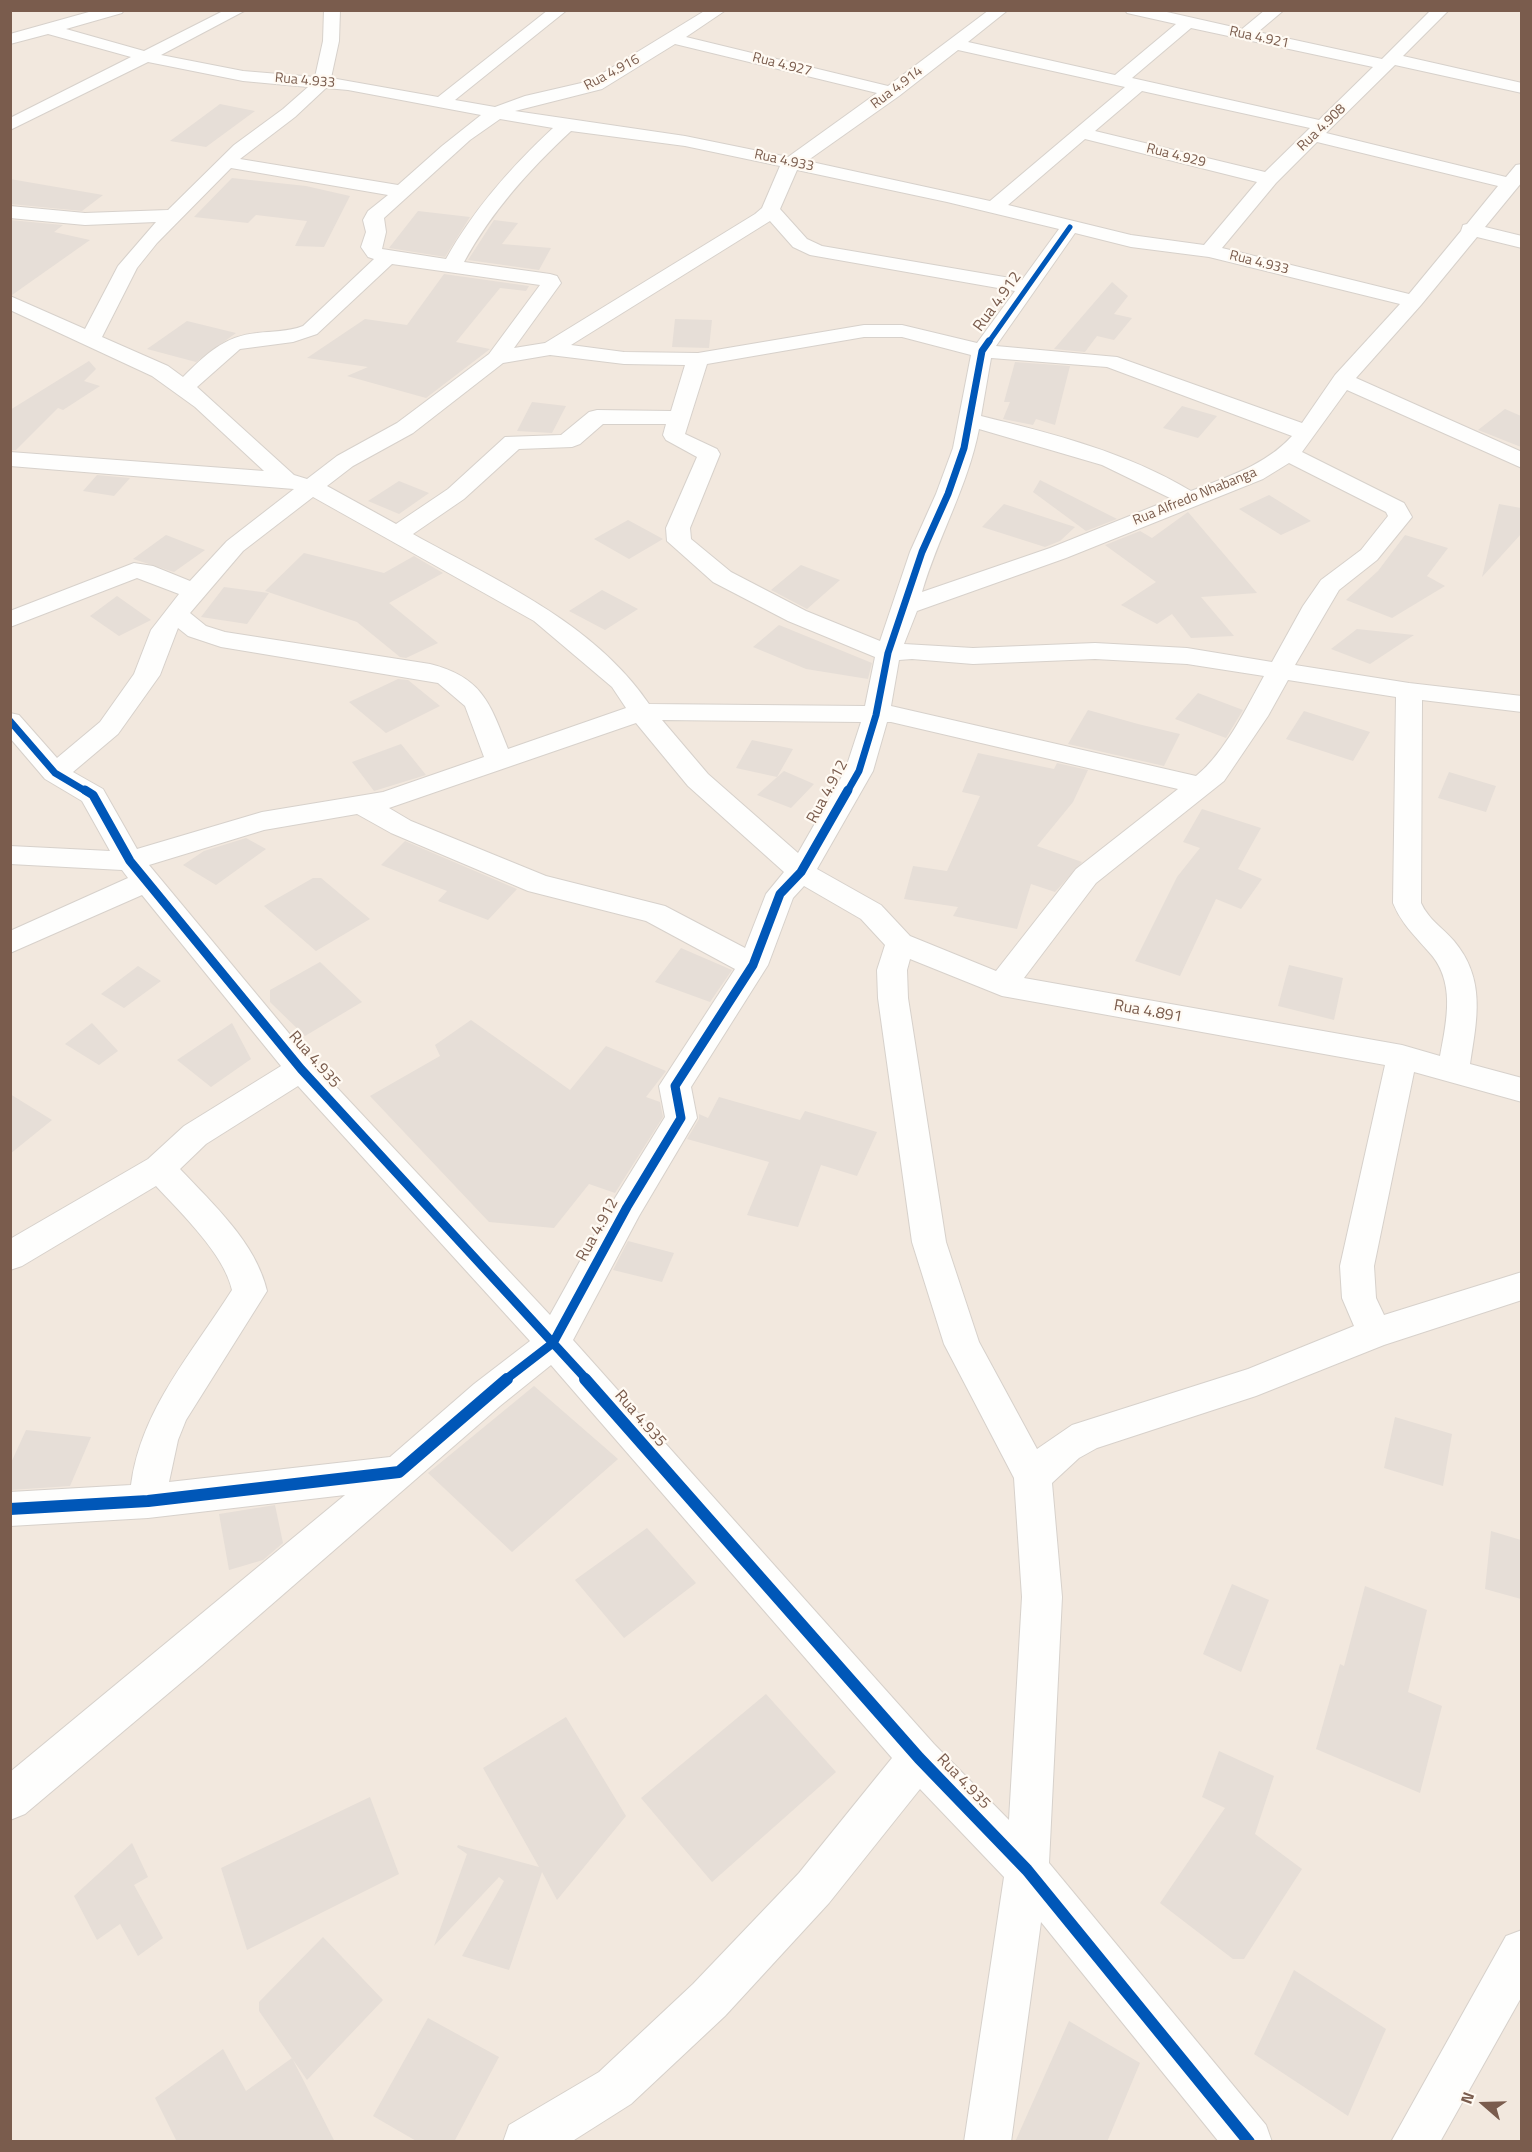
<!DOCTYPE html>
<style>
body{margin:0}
#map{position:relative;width:1532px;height:2152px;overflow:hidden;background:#f9f5f0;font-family:"Titillium Web",sans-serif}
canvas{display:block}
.frame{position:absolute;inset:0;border:12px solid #7a5c4d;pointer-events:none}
.north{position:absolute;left:1454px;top:2074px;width:60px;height:60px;-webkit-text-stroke:4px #fffaf3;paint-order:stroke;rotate:290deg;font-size:16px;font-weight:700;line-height:24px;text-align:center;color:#7a5c4d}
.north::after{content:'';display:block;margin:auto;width:21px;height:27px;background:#7a5c4d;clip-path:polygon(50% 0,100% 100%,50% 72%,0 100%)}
</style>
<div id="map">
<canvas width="1532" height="2152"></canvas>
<div class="frame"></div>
<div class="north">N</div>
</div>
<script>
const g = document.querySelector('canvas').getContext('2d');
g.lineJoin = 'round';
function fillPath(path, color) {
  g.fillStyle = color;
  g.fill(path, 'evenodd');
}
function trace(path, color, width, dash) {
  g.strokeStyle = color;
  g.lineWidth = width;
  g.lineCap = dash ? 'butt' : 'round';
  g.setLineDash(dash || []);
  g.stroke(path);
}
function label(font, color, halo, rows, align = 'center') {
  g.font = font + ' "Titillium Web",sans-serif';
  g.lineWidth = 4.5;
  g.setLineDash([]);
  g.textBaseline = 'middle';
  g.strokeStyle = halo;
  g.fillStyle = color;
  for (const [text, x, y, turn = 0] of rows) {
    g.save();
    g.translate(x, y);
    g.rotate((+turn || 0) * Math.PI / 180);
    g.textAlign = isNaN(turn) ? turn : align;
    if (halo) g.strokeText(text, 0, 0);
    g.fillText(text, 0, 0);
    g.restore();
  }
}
fillPath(new Path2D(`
 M11 11H1521V2141H11Z`), '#f2e8de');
fillPath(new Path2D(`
 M220 104 255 111 206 147 170 141Z
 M232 178 306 186 350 196 324 247 295 246 307 221 256 215 248 223 194 217Z
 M10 179 103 195 82 211 10 204Z
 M418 211 470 217 445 257 389 248Z
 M10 220 63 225 54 232 90 240 12 295Z
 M494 220 518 223 502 244 551 248 539 270 468 260Z
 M444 274 529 286 526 291 500 288 456 342 490 349 426 398 347 376 368 367 307 358 365 319 407 325Z
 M1112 282 1128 296 1114 314 1132 318 1114 340 1097 336 1085 352 1054 349Z
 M675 319 712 320 709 348 672 347Z
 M187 321 236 333 196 362 147 349Z
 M89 361 96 369 84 381 100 386 63 410 58 408 16 450H10V410Z
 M1015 362 1070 366 1055 425 1036 419 1033 425 1003 419 1010 402H1004Z
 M532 402 566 406 552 433 517 431Z
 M1182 406 1217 416 1198 438 1163 428Z
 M1505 409 1521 416V447L1478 430Z
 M97 475 130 478 114 496 83 491Z
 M1040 480 1117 519 1086 531 1033 492Z
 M399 481 429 493 399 514 368 501Z
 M1269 495 1311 521 1281 535 1239 509Z
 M1004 504 1075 527 1060 541 1045 547 982 527Z
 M1499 504 1521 508V534L1482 577Z
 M1188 512 1257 593 1201 597 1234 636 1191 638 1172 614 1157 624 1121 605 1156 582 1105 545 1140 531 1152 538Z
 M628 520 663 539 629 559 594 539Z
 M166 535 205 550 174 572 133 559Z
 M1405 535 1448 548 1427 576 1445 586 1392 618 1346 600 1378 571Z
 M304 553 384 573 414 556 443 573 389 603 438 643 406 658 400 657 357 622 265 591Z
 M801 565 840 580 807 609 771 590Z
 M224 587 269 593 247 624 201 617Z
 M602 590 638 609 605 630 569 611Z
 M117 596 151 620 119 636 90 616Z
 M779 625 872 663 868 679 806 669 753 647Z
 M1357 629 1414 635 1370 664 1331 649Z
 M398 679 408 680 440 706 386 733 349 702Z
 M1198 693 1243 710 1226 738 1175 719Z
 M1088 710 1138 724 1180 734 1164 766 1068 744Z
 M1304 711 1370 732 1353 761 1286 739Z
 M752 740 793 749 777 777 736 768Z
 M401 744 426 775 374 791 352 762Z
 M978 753 1054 769 1057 763 1088 770 1073 802 1037 846 1082 862 1055 892 1031 884 1017 929 953 916 958 907 904 899 913 866 947 871 980 796 962 792Z
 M784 771 814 784 791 808 757 795Z
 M1449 772 1496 786 1486 812 1438 798Z
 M1202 809 1261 828 1238 869 1262 879 1241 909 1216 899 1180 976 1135 961 1177 877 1200 848 1183 842Z
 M246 838 266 849 216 885 183 865 204 851Z
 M405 841 517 889 488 920 438 901 447 891 381 865Z
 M313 878H321L370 919 316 951 264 906Z
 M681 948 732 970 710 1002 655 982Z
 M320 962 362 1002 305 1036 270 1002V990Z
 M1289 965 1343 978 1334 1020 1278 1006Z
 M138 966 161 981 124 1008 101 994Z
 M471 1020 570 1090 606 1046 666 1071 646 1097 660 1102 663 1117 615 1193 589 1184 554 1228 489 1222 370 1096 440 1056 435 1045Z
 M92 1023 118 1051 99 1065 65 1044Z
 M232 1023 251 1059 211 1087 177 1060Z
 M10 1094 52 1120 10 1154Z
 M719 1097 800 1120 805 1111 877 1132 857 1176 821 1165 798 1227 747 1215 769 1162 687 1139 699 1119V1114L708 1118Z
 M628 1241 674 1253 662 1282 613 1270Z
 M534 1386 618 1459 512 1552 428 1473Z
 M1395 1417 1452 1434 1443 1486 1384 1468Z
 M26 1430 91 1437 70 1486 10 1490V1465Z
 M275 1505 283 1543 263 1560 229 1570 219 1514Z
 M647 1528 696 1583 624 1638 575 1580Z
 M1491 1531 1521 1540V1599L1485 1589Z
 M1232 1584 1269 1600 1241 1672 1203 1654Z
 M1365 1586 1427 1610 1408 1692 1442 1706 1420 1793 1316 1749 1340 1664 1344 1666Z
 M766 1694 836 1772 712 1882 641 1798Z
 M566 1717 626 1816 557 1900 542 1872 509 1970 462 1956 504 1881 499 1877 434 1946 467 1854 457 1847 458 1845 539 1867 483 1768Z
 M1219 1751 1274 1776 1255 1834 1302 1869 1244 1959H1233L1160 1903 1225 1808 1202 1797Z
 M370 1797 399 1874 247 1950 221 1868Z
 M132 1843 148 1877 134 1885 163 1938 138 1956 120 1924 97 1940 74 1896Z
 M323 1937 383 2000 307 2080 259 2011V2002Z
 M1294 1970 1386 2029 1348 2116 1254 2054Z
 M428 2018 499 2057 454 2142H418L373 2116Z
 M1069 2021 1140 2063 1107 2142H1015Z
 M223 2049 246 2091 292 2058 335 2142H177L155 2098Z`), '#e6ded7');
const street = new Path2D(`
 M96 10H124L122 13 66 29 144 51 225 10H246L161 55 243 71 315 77 323 41 324 10H340L339 41 331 78 438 97 548 10H567L455 100 495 107 525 96 590 81 706 10H726L686 37 888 86 989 10H1008L968 42 1115 75 1176 24 1127 13 1125 10H1158L1242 29 1265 10H1284L1258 32 1382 59 1431 10H1449L1403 56 1522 83V93L1395 65 1326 133 1506 177 1516 165 1522 164V182L1485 227 1522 236V248L1477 237 1421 305 1356 378 1522 452V468L1347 390 1302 452 1404 503 1412 517 1377 560 1339 590 1295 665 1409 683 1522 696V712L1422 700 1421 903C1428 919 1443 928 1454 941 1486 979 1477 1019 1470 1064L1522 1078V1102L1414 1072 1374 1266 1376 1298 1384 1315 1522 1272V1300L1384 1345 1256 1396 1097 1448 1079 1458 1052 1483 1062 1597 1049 1863 1266 2125 1272 2142H1219L1041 1922 1011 2142H964L1004 1877 920 1789 829 1903 725 2016 631 2104 571 2142H503L509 2125 599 2072 693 1984 799 1873 892 1758 551 1365 500 1406 202 1665 25 1814 10 1820V1772L345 1495 148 1518 10 1526V1492L131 1485C141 1409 193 1352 232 1290 224 1254 181 1213 156 1186L22 1266 10 1270V1239L148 1159 184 1126 281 1066 142 895 10 953V931L128 878 122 870 10 864V846L110 851 82 801 45 779 10 738V713L19 715 57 758 100 722 134 674 151 630 179 594 137 578 10 627V611L134 563 153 566 190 581 227 541 294 489 10 466V452L264 471 195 407 152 376 10 310V296L85 329 118 266 156 222 85 225 10 218V206L85 213 168 210 234 145 283 109 308 87 243 81 148 62 10 130V118L131 57 48 34 10 44V34ZM1191 28 1373 67 1319 120 1132 78ZM675 44 877 93 788 157 685 136 515 111 602 89ZM958 50 1125 87 990 201 807 161 899 96ZM326 88 348 90 481 115 442 146 398 185 240 159 295 117ZM1142 91 1310 128 1265 172 1095 131ZM500 119 553 128C511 167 474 209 446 259L382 249 386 232 384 218 470 140ZM571 131 685 146 780 166 762 208 755 214 545 343 514 348 561 283 557 276 550 274 464 262C492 211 529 170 571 131ZM1085 139 1257 182 1204 245 1131 235 1008 205ZM1317 142 1498 186 1467 224 1463 225 1461 231 1409 294 1222 248 1276 183ZM231 168 388 195 368 211 363 220 366 232 361 247 368 257 374 259 303 326C288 332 273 331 257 333 224 336 205 355 183 377L168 366 102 337 137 268 157 243ZM797 170 947 202 1059 229 1022 280 822 246 807 239 780 209ZM770 221 793 247 810 255 1015 291 977 343 902 325H864L698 353 624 352 571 345ZM1075 233 1131 247 1209 257 1400 304 1335 375 1302 423 1117 357 996 346ZM392 264 540 285 489 354 397 423 337 456 307 479 294 475 197 387 240 349 293 342 317 334ZM864 337H902L971 355 953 448 936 494 910 552 880 641 806 611 731 572 691 539 690 528 720 454 717 449 685 434 707 364ZM550 355 624 364 685 365 671 411 597 410 589 412 561 435 505 437 448 489 396 524 327 486 353 466 413 433 503 363ZM991 358 1107 367 1292 436C1266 465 1227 477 1191 491 1126 452 1054 434 981 416ZM603 424H666L663 435 666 440 697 457 666 528 667 541 713 582 788 621 875 657 865 706 649 704C593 622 497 581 413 534L464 499 519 449 572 447 580 444ZM979 429 1102 465 1172 499 1050 548 922 592C938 537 968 486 979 429ZM1289 463 1386 512 1388 516 1361 550 1321 580 1303 606 1272 662 1187 648 1095 643 973 648 904 644 917 611 1066 558 1263 479ZM313 497 534 621 612 687 626 708 508 749C490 703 482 677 430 664L225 632 206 626 190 613 243 551ZM178 628 188 636 221 647 438 683 465 706 484 757 383 792 262 812 137 849 103 789 73 772 118 734 160 675ZM912 659 973 664 1095 659 1187 664 1264 676C1247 707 1224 754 1196 776L891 706 899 660ZM1288 680 1396 697 1393 903C1401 923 1414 935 1428 951 1456 980 1447 1020 1440 1056L1402 1045 1024 978 1096 883 1224 781 1268 716ZM662 720 861 722 845 771 798 853 708 774ZM887 722H891L1178 789 1076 869 996 971 910 936 881 905 817 869 873 771ZM636 723 688 786 784 872 766 894 745 948 665 906 546 876 411 821 389 808ZM357 814 391 833 528 891 646 921 735 969 659 1086 665 1117 615 1198 550 1315 312 1061 149 865 264 830ZM804 886 861 919 885 945 877 970 878 998 912 1242 944 1344 1014 1478 1022 1597 1009 1820 934 1744 573 1340 639 1216 697 1118 691 1087 768 965 793 898ZM910 959 1002 996 1385 1065 1340 1266 1342 1298 1354 1326 1248 1369 1072 1425 1037 1449 979 1342 946 1242 908 998 907 970ZM298 1086 530 1341 474 1384 390 1457 169 1482 178 1440 186 1420 267 1291C256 1243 213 1204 180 1169L206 1144Z
 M1522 1930V1996L1440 2142H1391L1506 1936Z`);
trace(street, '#d7d1cb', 2);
fillPath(street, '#fefefd');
trace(new Path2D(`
 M988 343 1070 227`), '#0057b8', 5);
trace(new Path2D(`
 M10 721 55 773 87 792
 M847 792 859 771 876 715 888 653 922 552 948 494 964 448 982 351 989 341`), '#0057b8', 7);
trace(new Path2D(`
 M85 790 93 795 130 861 301 1069 587 1380
 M505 1380 553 1343 627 1207 681 1118 675 1086 753 965 780 894 801 872 848 790`), '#0057b8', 9);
trace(new Path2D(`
 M585 1379 919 1758 1027 1870 1249 2142
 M10 1509 148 1501 399 1472 507 1379`), '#0057b8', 12);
label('14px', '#7a5c4d', '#fffaf3', [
 ["Rua 4.921",1259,38,12],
 ["Rua 4.927",782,65,14],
 ["Rua 4.916",612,73,-28],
 ["Rua 4.933",305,81,5],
 ["Rua 4.914",897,88,-37],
 ["Rua 4.908",1322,128,-44],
 ["Rua 4.929",1176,156,14],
 ["Rua 4.933",784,161,12],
 ["Rua 4.933",1259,263,14],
 ["Rua Alfredo Nhabanga",1195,497,-22]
]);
label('16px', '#7a5c4d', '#fffaf3', [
 ["Rua 4.912",998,302,-54],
 ["Rua 4.912",828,792,-62],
 ["Rua 4.891",1148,1012,10],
 ["Rua 4.935",314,1060,49],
 ["Rua 4.912",598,1230,-61],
 ["Rua 4.935",640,1419,49],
 ["Rua 4.935",963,1782,46]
]);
</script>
